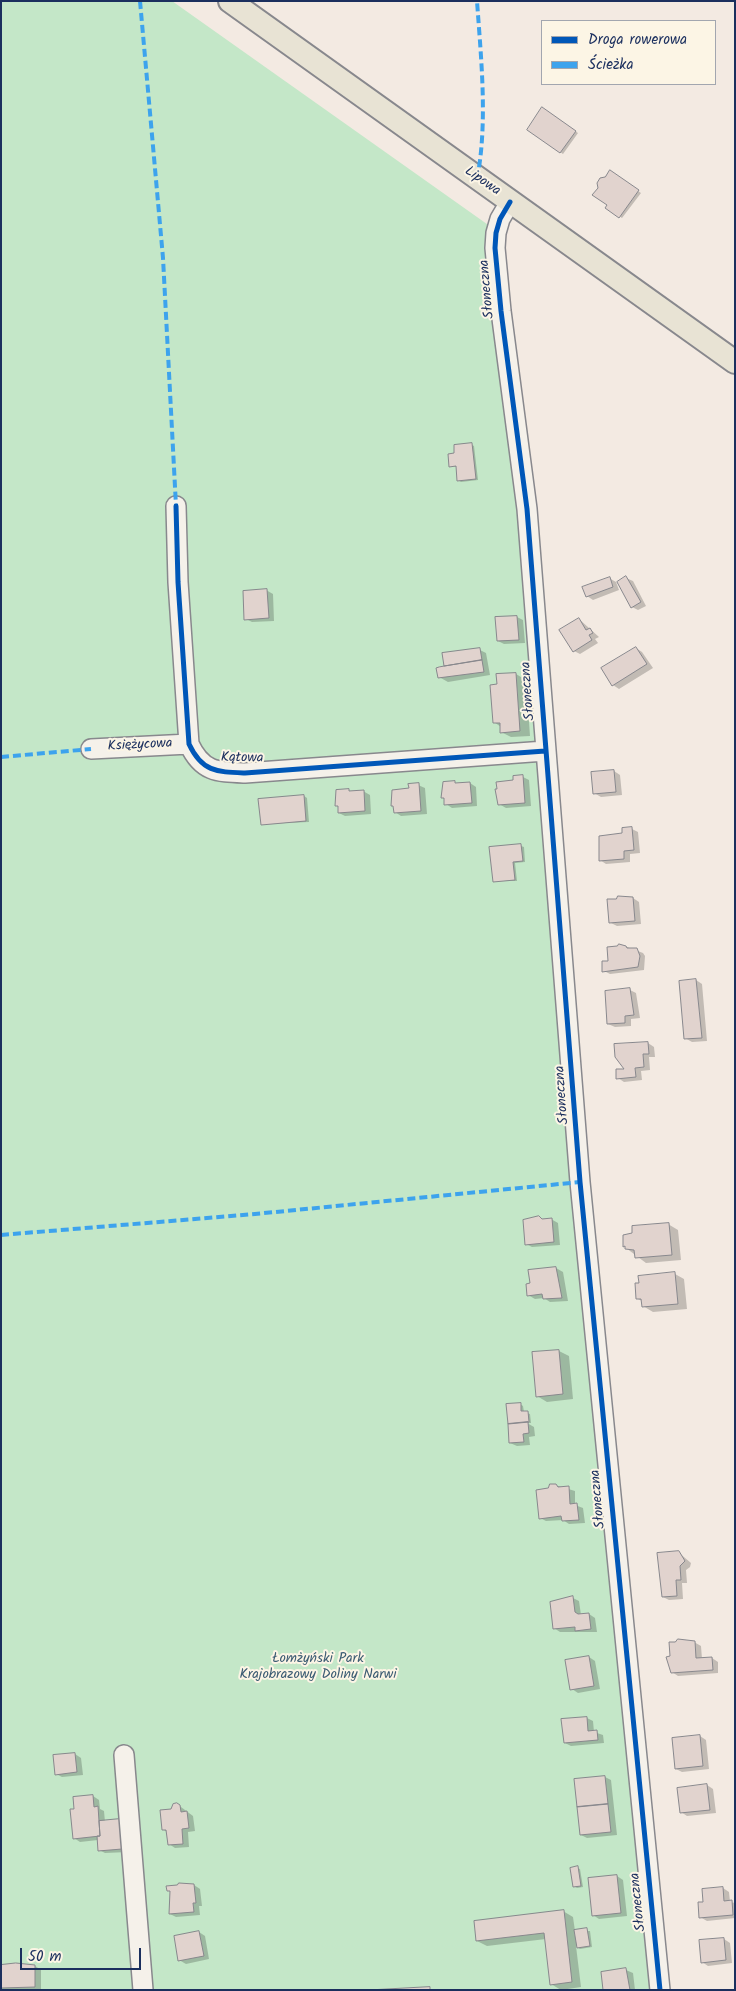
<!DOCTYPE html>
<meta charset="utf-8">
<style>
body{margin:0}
#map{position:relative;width:736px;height:1991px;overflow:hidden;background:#f3eae2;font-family:Kalam,sans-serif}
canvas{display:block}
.frame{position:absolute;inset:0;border:2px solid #1b2f5e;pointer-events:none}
.legend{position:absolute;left:541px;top:20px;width:175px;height:65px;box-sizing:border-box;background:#fcf5e5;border:1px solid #a2a6af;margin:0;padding:6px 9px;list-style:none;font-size:15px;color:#1b2f5e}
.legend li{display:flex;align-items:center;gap:10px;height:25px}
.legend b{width:25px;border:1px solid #a2a6af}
.scale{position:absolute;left:20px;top:1948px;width:121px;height:22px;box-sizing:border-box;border:2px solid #1b2f5e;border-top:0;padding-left:6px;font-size:15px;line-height:18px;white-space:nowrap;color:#1b2f5e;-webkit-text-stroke:4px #fcf5e5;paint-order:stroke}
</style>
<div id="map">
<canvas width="736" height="1991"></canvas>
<div class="frame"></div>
<ul class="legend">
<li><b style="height:6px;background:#0057b8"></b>Droga rowerowa</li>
<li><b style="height:6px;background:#3da3ed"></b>Ścieżka</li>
</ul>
<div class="scale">50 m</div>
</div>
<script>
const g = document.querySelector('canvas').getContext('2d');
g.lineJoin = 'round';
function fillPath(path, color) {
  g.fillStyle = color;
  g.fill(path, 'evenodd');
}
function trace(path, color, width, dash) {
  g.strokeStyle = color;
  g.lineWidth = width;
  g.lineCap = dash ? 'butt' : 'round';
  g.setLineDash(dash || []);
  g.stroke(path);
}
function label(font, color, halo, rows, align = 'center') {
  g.font = font + ' Kalam,sans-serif';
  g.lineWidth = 4;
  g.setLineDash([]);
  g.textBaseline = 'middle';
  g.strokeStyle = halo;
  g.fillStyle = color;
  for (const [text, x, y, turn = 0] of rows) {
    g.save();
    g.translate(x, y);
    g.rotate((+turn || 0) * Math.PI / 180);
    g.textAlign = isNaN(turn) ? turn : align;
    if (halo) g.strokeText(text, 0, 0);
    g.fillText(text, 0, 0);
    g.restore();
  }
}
fillPath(new Path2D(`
 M1 1H172L501 234 667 1990H1Z`), '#c4e7c8');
fillPath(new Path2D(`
 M543 109 578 133 563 154 528 130Z
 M610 172 641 193 622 218 607 208 609 205 599 188 598 183Z
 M472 445 474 446 478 480 461 482 458 480 457 467 451 466 456 454Z
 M609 578 616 582 619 590 593 600 587 596Z
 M626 578 633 581 646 606 638 610 632 607Z
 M266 590 273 594 274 621 252 622 246 619Z
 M517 617 523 620 525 643 504 644 498 641Z
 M579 619 599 637 595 639 598 643 580 654 574 651Z
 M636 648 642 652 653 668 619 689 613 685Z
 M480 650 486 653 490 675 448 682 439 677 445 667 444 654Z
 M516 674 526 680 530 736 511 737 501 732V727L494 722 498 685Z
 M614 771 620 775 622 795 601 797 594 793Z
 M523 777 529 780 531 806 506 808 499 804 515 781Z
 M470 783 476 787 477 806 452 808 446 804 443 797Z
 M418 785 425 788 427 814 401 816 395 812 410 789Z
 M363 791 370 795 371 814 345 816 339 813 336 798Z
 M304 796 307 798 309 822 262 824Z
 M623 829H632L638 832 640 853 630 854V862L606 864 600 860 623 834Z
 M521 846 524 847 525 862 515 863 517 881H494Z
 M633 898 639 902 641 924 617 926 611 923Z
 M622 945 643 953 645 956 644 970 610 974 604 971Z
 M696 980 702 984 707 1041 692 1042 685 1038Z
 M630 990 636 993 640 1018 631 1019V1026L615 1027 608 1024Z
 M648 1043 654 1047 655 1057H649L650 1070 641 1071 642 1080 624 1082 618 1078Z
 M551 1219 558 1223 560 1245 532 1247 526 1244 543 1220Z
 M668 1224 678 1230 681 1260 646 1263 626 1248 623 1242Z
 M556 1268 563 1272 568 1301 550 1302 544 1298 535 1299 528 1295Z
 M675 1274 684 1279 687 1309 653 1312 643 1306 642 1301 638 1299Z
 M559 1351 569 1356 573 1399 547 1402 537 1396Z
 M520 1404 523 1406 524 1412 530 1414 531 1423H527L534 1427 535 1436 529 1437 530 1445 517 1446 510 1443Z
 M555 1485 575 1491V1505L583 1508 585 1523 569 1524 563 1520 546 1521 540 1518 549 1489Z
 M678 1552 691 1563 690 1567 686 1570 687 1583H682L683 1599 669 1600 663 1597Z
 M573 1598 579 1601 581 1615 589 1614 595 1618 597 1632H560L554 1628Z
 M682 1640 694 1642 701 1646 702 1659 712 1658 718 1662V1673L678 1676 672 1672 670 1643Z
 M589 1657 595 1661 600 1689 578 1693 572 1689Z
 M587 1718 593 1721 594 1732 603 1735 604 1743 571 1746 565 1743Z
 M700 1736 706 1740 709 1769 682 1772 676 1769Z
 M75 1754 81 1758 83 1775 62 1777 56 1774Z
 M605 1777 611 1780 617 1835 587 1838 581 1835 576 1780Z
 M707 1785 713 1789 716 1813 687 1816 681 1812Z
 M93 1796 99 1800 100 1809 104 1811 105 1822 120 1821 128 1852 105 1853 99 1850 98 1840 80 1842 74 1838Z
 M177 1804 193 1816 195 1831 188 1832 189 1847 175 1848 169 1844 167 1832 164 1830 172 1810Z
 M577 1868 580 1869 583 1887 577 1888 574 1886Z
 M617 1876 623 1880 627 1916 599 1919 593 1915 589 1879Z
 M182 1884 194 1885 200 1889 202 1906H199L200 1915 176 1917 170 1914 171 1892 168 1887Z
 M723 1888 729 1892 730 1902 735 1903V1918L707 1921 700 1917 705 1903Z
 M563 1911 573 1917 575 1931H590L592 1947 580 1949 576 1946 581 1987 561 1990 551 1984 546 1939 487 1946 477 1941Z
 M199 1932 205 1936 209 1959 186 1964 179 1960Z
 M724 1939 730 1943 732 1963 708 1966 702 1962Z
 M1 1966H35L41 1970V1990L1 1989Z
 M626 1970 633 1973 635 1990H605Z`), '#0003');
const building = new Path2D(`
 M542 107 576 131 560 153 527 130Z
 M610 170 639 190 619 218 605 208 607 205 592 195 598 188 597 183 600 178 605 177Z
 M472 443 476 479 457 481 456 466 449 467 448 454 454 453V445Z
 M626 576 641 602 631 608 617 582Z
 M610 577 613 587 586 597 582 587Z
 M267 589 269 618 244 620 243 591Z
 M517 616 519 640 497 641 495 617Z
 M579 618 586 630 590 628 593 633 589 635 592 640 573 652 559 630Z
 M636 647 647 664 612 686 601 668Z
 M480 648 482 660 444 666 442 653Z
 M482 660 484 672 438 678 436 668 439 667Z
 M516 673 520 731 500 733V723H493L490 685 497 684 496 674Z
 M614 770 616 792 593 794 591 772Z
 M523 775 525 803 498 805 495 789H497L496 782 513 780V776Z
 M455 781V783L470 782 472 803 444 805V798H441L443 782Z
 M419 783 421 811 394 813 393 806H391L392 790 409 788 408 784Z
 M349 789V791L364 790 365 811 338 813V806H335L336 790Z
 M304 795 306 821 261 825 258 799Z
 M632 827 634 850 624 851V859L599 861V836L622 833V828Z
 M521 844 523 861 513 862 515 880 493 882 489 847Z
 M618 896 633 897 635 921 609 923 607 899H616Z
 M619 944 626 946 627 948H637L640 956 638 967 602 972V961H608L607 947 617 946Z
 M696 979 702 1038 684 1039 679 981Z
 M630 988 634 1015 625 1016V1023L607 1024 605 991Z
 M648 1042 649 1054H643L644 1067 635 1068 636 1077 616 1079V1069H624L615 1057 614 1044Z
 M539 1216 542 1219 552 1218 554 1242 525 1245 523 1220Z
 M669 1223 672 1255 635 1258 634 1250 625 1249V1246L623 1247V1235L632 1233V1226Z
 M556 1267 562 1298 543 1299 542 1294 527 1296 526 1284 530 1283 528 1270Z
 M675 1272 678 1304 642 1307 641 1299H636L635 1283H639L638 1276Z
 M559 1350 563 1394 536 1397 532 1352Z
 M521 1403V1411H528L529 1422 508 1424 506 1404Z
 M528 1422 529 1433 523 1434 524 1442 509 1443 508 1424Z
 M550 1484H556L558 1487 569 1486 570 1504 577 1503 579 1520 562 1521 561 1516 539 1519 536 1490 548 1488Z
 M679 1551 685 1561 680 1566 681 1580H676L677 1596 662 1597 657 1553Z
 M573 1596 575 1612 578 1614 589 1613 591 1629 575 1631V1627L553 1629 550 1602Z
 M678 1639 695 1641 696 1658 712 1657 713 1670 671 1673 666 1657 670 1656 669 1642H675Z
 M589 1656 594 1686 570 1690 565 1660Z
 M587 1717 588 1731 597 1730 598 1740 564 1743 561 1719Z
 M700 1735 703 1766 675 1769 672 1738Z
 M75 1753 77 1772 55 1775 53 1755Z
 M605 1776 608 1804 577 1807 574 1779Z
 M707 1784 710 1810 680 1813 677 1788Z
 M93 1795 94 1807 98 1806 100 1836 73 1839 70 1809H74L73 1797Z
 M177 1803 180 1805 181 1812 187 1811 189 1828 182 1829 183 1844 168 1845 166 1830H162L160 1810 171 1809 173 1804Z
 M608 1804 611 1832 580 1835 577 1807Z
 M120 1819 122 1849 98 1851 97 1836H100L99 1821Z
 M578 1866 581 1886 573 1887 570 1868Z
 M617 1875 621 1913 592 1916 588 1878Z
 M179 1883 194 1884 196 1903H193L194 1912 169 1914 170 1891H167L166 1886 177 1885Z
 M723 1887 724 1901 732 1900 733 1915 699 1918 698 1902H703L702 1889Z
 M564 1910 572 1982 550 1985 544 1933 476 1941 474 1921Z
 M587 1928 590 1946 577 1948 574 1930Z
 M199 1931 204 1956 178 1961 174 1936Z
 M724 1938 726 1960 701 1963 699 1940Z
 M16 1963 35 1965V1987L1 1988V1965Z
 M626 1968 630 1990H603L601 1972Z
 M430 1987V1990H369Z`);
fillPath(building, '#e1d3ce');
trace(building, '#88888d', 1);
const minor = new Path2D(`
 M510 202 500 219 496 233 495 248 501 311 527 509 580 1182 660 1990
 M176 506 178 582 189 744C202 772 217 772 245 773L545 751
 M91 749 189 744
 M124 1755 143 1990`);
const major = new Path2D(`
 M230 1 735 362`);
trace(minor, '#88888d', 22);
trace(major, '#88888d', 26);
trace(minor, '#f5f1ea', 19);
trace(major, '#e8e3d4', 22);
trace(new Path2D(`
 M140 1 163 258 176 506
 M477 179C488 123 481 58 477 1
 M1 757 91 749
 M1 1235 255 1214 580 1182`), '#3da3ed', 4, [8, 4]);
trace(new Path2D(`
 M510 202 500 219 496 233 495 248 501 311 527 509 580 1182 660 1990
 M176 506 178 582 189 744C202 772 217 772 245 773L545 751`), '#0057b8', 5);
label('14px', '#1b2f5e', '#fcf5e5', [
 ["Lipowa",482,182,35],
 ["Słoneczna",488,289,-95],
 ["Słoneczna",529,691,-94],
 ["Księżycowa",140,746,-3],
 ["Kątowa",242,759,1],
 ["Słoneczna",563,1095,-94],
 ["Słoneczna",599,1499,-95],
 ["Słoneczna",639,1902,-96]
]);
label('14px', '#3c5c73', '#fcf5e5', [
 ["Łomżyński Park",318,1660],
 ["Krajobrazowy Doliny Narwi",318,1676]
]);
</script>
